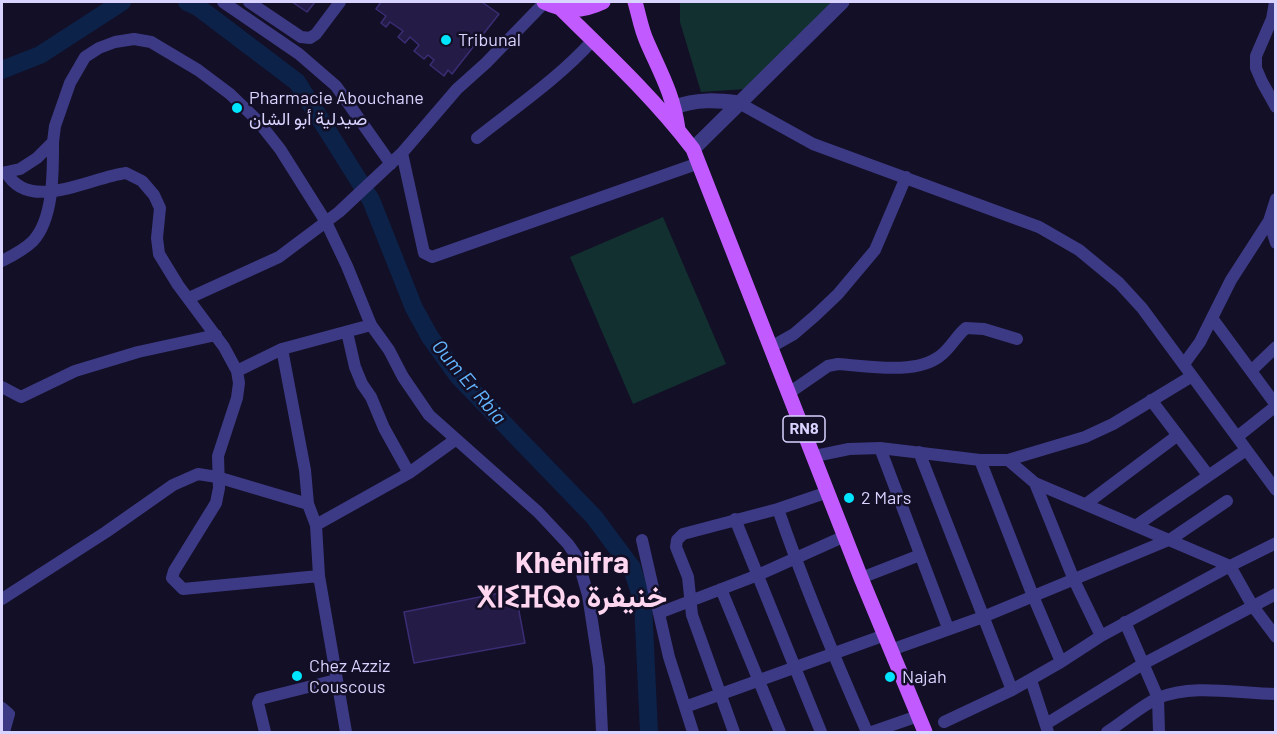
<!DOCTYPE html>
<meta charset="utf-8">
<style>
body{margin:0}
#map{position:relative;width:1277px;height:734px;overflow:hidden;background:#130f26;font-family:Barlow,sans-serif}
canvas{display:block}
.frame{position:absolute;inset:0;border:3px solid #d9d4ff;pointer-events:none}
</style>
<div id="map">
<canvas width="1277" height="734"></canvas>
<div class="frame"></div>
</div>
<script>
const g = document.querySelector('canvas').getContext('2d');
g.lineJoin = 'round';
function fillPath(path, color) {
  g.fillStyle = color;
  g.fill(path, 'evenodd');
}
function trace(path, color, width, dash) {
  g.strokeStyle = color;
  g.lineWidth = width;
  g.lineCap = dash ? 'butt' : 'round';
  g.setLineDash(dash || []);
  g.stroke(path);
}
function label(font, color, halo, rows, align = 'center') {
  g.font = font + ' Barlow,Vazirmatn,"Noto Sans Tifinagh",sans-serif';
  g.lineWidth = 5;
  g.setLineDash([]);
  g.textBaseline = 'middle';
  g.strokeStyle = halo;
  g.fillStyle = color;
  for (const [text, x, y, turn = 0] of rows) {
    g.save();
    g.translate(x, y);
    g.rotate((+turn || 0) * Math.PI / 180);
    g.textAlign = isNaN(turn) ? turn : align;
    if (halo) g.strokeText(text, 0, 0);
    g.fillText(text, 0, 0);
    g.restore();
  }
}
fillPath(new Path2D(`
 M680 2H837L746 89 701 92 680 22Z
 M663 217 726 364 633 404 570 257Z`), '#12302f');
trace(new Path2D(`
 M187 2 198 7 297 82 371 200 414 308 430 337 458 376 594 517 632 568 643 603 649 732
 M2 70 40 55 122 2`), '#0c2248', 18);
const building = new Path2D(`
 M292 2H315L307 12Z
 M381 2H482L499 14 452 74 448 70 444 76 430 65 434 60 428 55 424 59 414 51 419 45 410 37 405 43 398 37 403 31 390 22 386 27 381 23 386 16 376 9Z
 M515 590 525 643 414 663 404 612Z`);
fillPath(building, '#241b47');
trace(building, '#3b2d73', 1.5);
trace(new Path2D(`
 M223 2 299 54 336 86 391 164
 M249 2 301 37 310 38 316 34 340 2
 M1275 2 1272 19 1256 56V68L1262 82 1276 107
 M739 103 813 144 1039 227 1079 250 1119 283 1142 308 1276 490
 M477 138C516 107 559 78 593 40
 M402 153 424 253 432 257 699 163
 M6 172C29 214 91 177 126 173L142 181 154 195 160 208 157 238 159 254 178 285 224 347 237 371 239 383 237 398 218 456 219 488 216 503 174 571 172 578 183 589 319 576
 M2 173 20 169 37 158 53 142 55 126 70 83 85 57 99 48 115 42 134 39 151 42 198 70 230 94 257 120 280 149 326 222 347 266 371 325 389 350 403 377 429 415 538 512 568 544 577 557 588 595 599 667 602 732
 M1269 221 1276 243
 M2 261C12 256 25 249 33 241 54 218 53 171 53 142
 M189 298 279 257 339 212 402 153 457 89 486 63 545 2
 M1212 318 1276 405
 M347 332 355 367 362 384 371 397 384 428 409 473
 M771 347 794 334 816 315 838 294 875 250 906 177
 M282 349 305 470 308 504 316 525 319 576 346 732
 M1184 364 1200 342 1231 280 1269 221 1276 199
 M237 371 282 349 371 325
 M1251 371 1276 347
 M2 387 21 397 75 371 138 352 216 335
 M789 393 828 366 838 364C868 366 916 375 940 356 951 348 956 336 966 328L984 329 1017 339
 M1151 400 1208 475
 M1237 437 1276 406
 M880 448 948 628
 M919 452 1012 690
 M815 456 849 449 880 448 980 460H1008L1085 437 1113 424 1192 376
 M980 460 1033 596 1061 662
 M1008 460 1035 483 1230 566 1276 543
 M1035 483 1074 580 1101 636
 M1086 504 1178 435
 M778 509C804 585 835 659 867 732
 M735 519 821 732
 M316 525 409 473 455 440
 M1137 525 1246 450
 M642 540 669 657 693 732
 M861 578 920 555
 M721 589 780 732
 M2 599 106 532 173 485 198 474 217 477 308 504
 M659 613 758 575 845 536
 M1125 622 1158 698 1159 732
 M891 650 983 617 1171 539 1227 501
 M1031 680 1048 732
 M685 707 885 635
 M2 708 9 714 4 732
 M944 722 1012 690 1061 662 1101 636 1230 566 1252 605 1276 637
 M1046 724 1143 664 1276 594
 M265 732 258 703 260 699 336 680
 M734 732 692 615 688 577 676 547 677 540 683 534 778 509 828 492
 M872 732 918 716
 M1107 732C1123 722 1141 706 1158 698 1194 683 1238 694 1276 694`), '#3d3a85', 12);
trace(new Path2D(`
 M675 107C696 99 717 100 739 103
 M693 149 842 2`), '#3d3a85', 15);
trace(new Path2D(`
 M544 2C565 12 582 12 603 2
 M635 2C639 15 641 29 647 42 661 74 673 94 678 129
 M561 9C607 54 654 98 693 149L861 578 925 732`), '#c25bff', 15);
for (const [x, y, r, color] of [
 [446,40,6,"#00e5ff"],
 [237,108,6,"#00e5ff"],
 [849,498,6,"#00e5ff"],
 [297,676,6,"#00e5ff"],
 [890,677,6,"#00e5ff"]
]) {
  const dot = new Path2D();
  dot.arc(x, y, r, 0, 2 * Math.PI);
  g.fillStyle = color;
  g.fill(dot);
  trace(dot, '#130f26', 2);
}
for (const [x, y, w] of [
 [804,429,42]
]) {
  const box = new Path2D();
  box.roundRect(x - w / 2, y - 13, w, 26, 4.5);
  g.fillStyle = '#130f26';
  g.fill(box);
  trace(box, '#d9d4ff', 1.5);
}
label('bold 16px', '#d9d4ff', null, [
 ["RN8",804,429]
]);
label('18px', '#d9d4ff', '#130f26', [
 ["Tribunal",458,40],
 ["Pharmacie Abouchane",249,98],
 ["صيدلية أبو الشان",249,119],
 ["2 Mars",861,498],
 ["Chez Azziz",309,666],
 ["Couscous",309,687],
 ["Najah",902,677]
], 'left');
label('italic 20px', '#62b6ff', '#130f26', [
 ["Oum Er Rbia",469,382,50]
]);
label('bold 30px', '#ffd6f0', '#130f26', [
 ["Khénifra",572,563],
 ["ⵅⵏⵉⴼⵕⴰ خنيفرة",572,597]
]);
</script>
